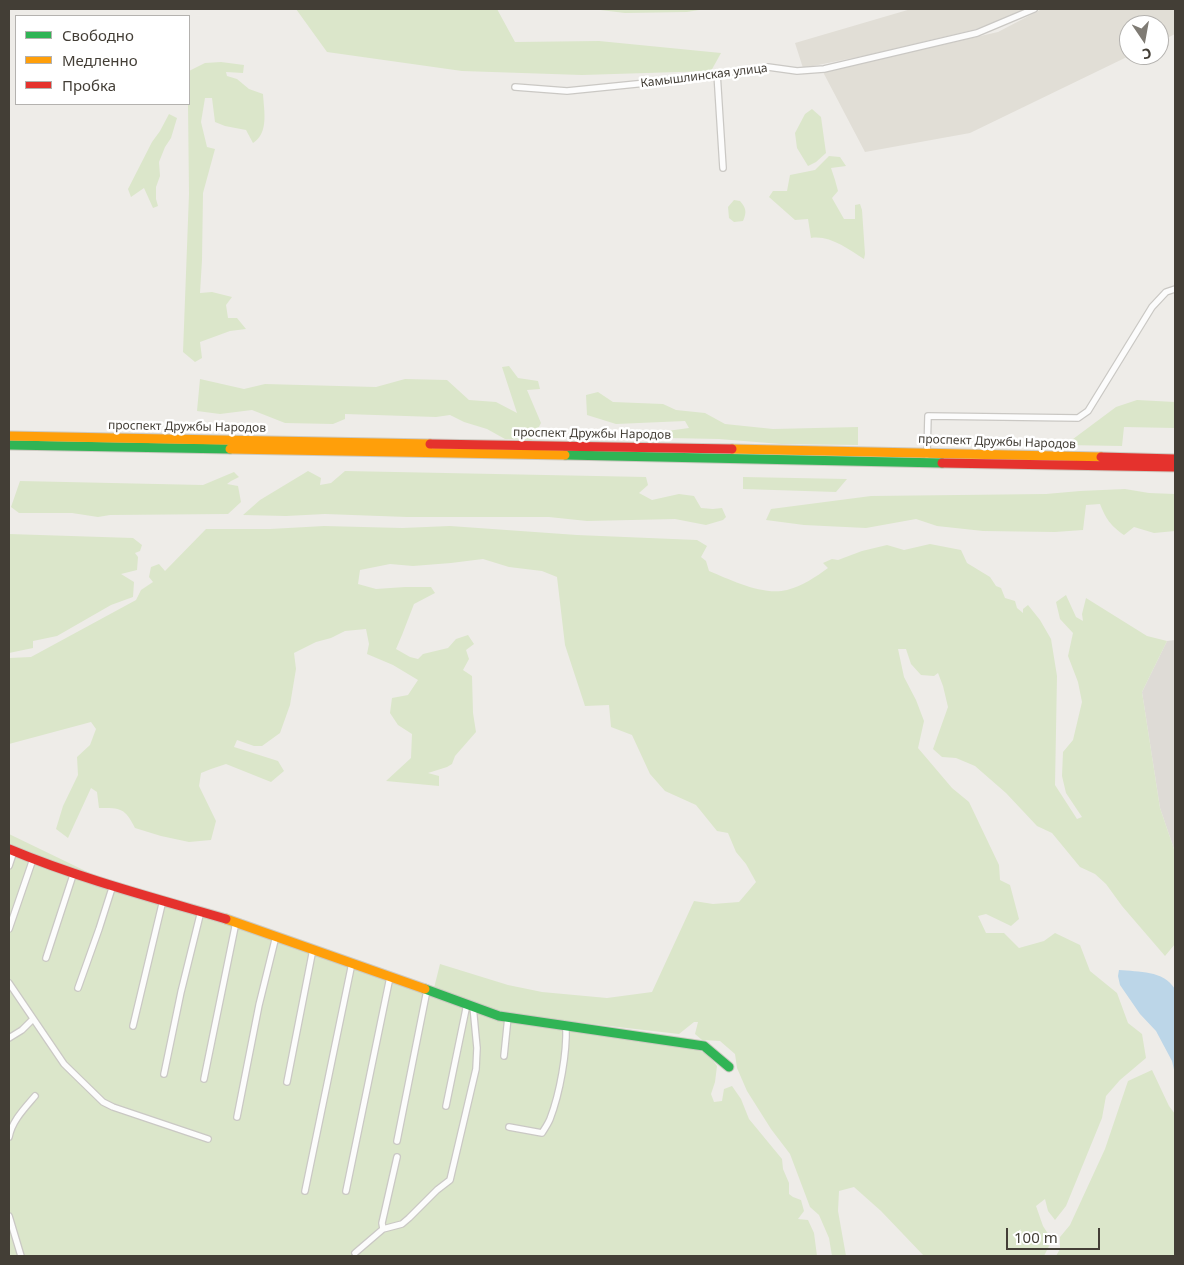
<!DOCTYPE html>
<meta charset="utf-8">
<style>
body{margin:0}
#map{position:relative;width:1184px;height:1265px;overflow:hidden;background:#eeece8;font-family:"Noto Sans",sans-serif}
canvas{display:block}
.frame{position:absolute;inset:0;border:10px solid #433e36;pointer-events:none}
.legend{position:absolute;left:15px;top:15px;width:175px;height:90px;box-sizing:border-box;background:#fff;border:1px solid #b4b2af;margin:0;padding:6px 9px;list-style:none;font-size:15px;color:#433e36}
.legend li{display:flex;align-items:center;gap:10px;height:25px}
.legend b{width:25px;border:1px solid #b4b2af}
.north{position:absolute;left:1119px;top:15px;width:50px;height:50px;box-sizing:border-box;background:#fff;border:1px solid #b4b2af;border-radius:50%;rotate:168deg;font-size:14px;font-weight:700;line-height:20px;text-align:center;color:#433e36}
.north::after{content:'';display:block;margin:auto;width:18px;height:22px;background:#7f7b74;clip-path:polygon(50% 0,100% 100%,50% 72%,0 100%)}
.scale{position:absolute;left:1006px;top:1228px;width:94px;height:22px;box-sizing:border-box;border:2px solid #433e36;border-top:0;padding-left:6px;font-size:15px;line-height:18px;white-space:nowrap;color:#433e36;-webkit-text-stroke:4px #fff;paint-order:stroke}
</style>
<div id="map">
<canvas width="1184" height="1265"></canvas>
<div class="frame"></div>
<ul class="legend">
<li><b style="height:6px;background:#30b455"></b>Свободно</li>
<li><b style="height:6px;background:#ff9f0a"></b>Медленно</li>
<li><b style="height:6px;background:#e5322d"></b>Пробка</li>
</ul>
<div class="north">С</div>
<div class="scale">100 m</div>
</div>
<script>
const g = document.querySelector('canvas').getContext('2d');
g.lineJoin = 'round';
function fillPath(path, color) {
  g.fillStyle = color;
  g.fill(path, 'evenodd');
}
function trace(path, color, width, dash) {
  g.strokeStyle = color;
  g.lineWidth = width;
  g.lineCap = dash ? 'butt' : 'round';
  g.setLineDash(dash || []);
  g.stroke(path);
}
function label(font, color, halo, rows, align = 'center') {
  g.font = font + ' "Noto Sans",sans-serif';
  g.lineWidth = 5;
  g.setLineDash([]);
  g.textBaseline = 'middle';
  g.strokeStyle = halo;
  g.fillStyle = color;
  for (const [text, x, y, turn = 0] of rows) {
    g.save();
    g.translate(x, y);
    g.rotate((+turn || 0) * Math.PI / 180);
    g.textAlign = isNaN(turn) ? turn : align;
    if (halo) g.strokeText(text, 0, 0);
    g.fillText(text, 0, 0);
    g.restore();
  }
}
fillPath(new Path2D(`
 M911 9H1025L989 26 868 55 803 68 795 43Z
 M1042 9H1175V34L1159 42V25H1129V55H1131L970 133 865 152 823 72 998 32Z`), '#e1ded6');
fillPath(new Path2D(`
 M1175 640V852L1160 808 1142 692 1167 641Z`), '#dedbd6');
fillPath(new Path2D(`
 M296 9H497L515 42 599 41 721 53 711 71 582 75 462 71 327 52Z
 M592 9H705L687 12 625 13Z
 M221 62 244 65 243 73 226 72 227 76 237 79 249 89 263 94C264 111 269 133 253 143L246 130 225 126 215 122 212 98H205L201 122 207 147 215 149 203 193 202 260 200 293 212 292 232 297 226 305 228 318H237L246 329 230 331 200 342 202 358 195 362 183 352 189 194 188 104 189 71 205 63Z
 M812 109 821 117 826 153 816 162 808 166 797 148 795 133 805 114Z
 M169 114 177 118 171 138 165 147 159 162 160 176 156 187V199L158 206 153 208 144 188 131 197 128 189 152 142 160 131Z
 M829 156 840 157 846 166 831 168 835 180 838 191 832 198 844 219H855V205L860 204 862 210 865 254 864 259C848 249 830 235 811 238L808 219 795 220 769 197 773 191H787L790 175 815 170Z
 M734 200 740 201C746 208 747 212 743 221L734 222 729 218 728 207Z
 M509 366 518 378 538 381 540 389 527 390 541 423 532 440 505 439 487 429 464 422 450 415 436 417 345 414V419L333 424 285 423 252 410 220 414 197 411 200 379 244 389 265 384 376 387 405 379 447 380 469 400 496 402 517 413 502 367Z
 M598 392 613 402 663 404 676 410 705 413 725 424 773 429 858 427V445L781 444 719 439 668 438 667 431 689 428 685 421 616 424 587 415 586 395Z
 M1137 400 1175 402V428L1124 427 1122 446 1065 445 1116 407Z
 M308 471 321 478 320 485 331 483 345 471 646 477 648 485 639 493 652 500 679 494 694 496 701 508 713 509 722 508 726 517 723 520 706 525 675 519 587 521 549 517H407L325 514 286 516 243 515 260 500Z
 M234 472 239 477 231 481 227 484 238 486 241 502 228 514 110 515 98 517 72 513H19L11 507 20 481 203 485Z
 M743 477 847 479 836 492 743 489Z
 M1125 489 1149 493 1175 494V531L1154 533 1134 527 1124 535C1110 525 1106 519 1100 504L1086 505 1083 530 1055 532 983 531 937 526 916 519 866 528 804 525 766 520 771 509 871 496 1046 494 1080 491Z
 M324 526 402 528 450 526 577 535 697 540 707 546 701 557 706 561 709 571C731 580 763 596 787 590 802 586 816 577 828 568L823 563 832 559 838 560 862 551 887 545 904 550 930 544 961 550 967 563 990 577 996 586 1001 588 1005 598 1015 601 1017 608 1023 613V609L1028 605 1040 620 1051 639 1057 676 1055 785 1077 819 1082 817 1066 793 1062 776 1063 752 1073 740 1082 702 1078 682 1068 656 1073 633 1060 619 1056 602 1066 595 1076 617 1083 621 1082 614 1086 598 1147 636 1167 641 1142 692 1160 808 1175 852V944L1165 956 1122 906 1106 884 1095 874 1080 867 1052 833 1037 826 1006 793 975 766 956 758 942 757 933 749 948 707 943 686 938 673 934 676 921 675 911 664 906 649H898L904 677 916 700 924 721 918 748 952 788 969 802 999 865 1000 880 1010 885 1019 919 1011 926 986 914 978 916 986 933H1004L1019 948 1044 941 1055 933 1080 945 1090 971 1117 993 1128 1023 1142 1034 1146 1058 1120 1080 1106 1096 1102 1118 1066 1206 1055 1220 1048 1211 1045 1199 1036 1206 1043 1226 1052 1240 1044 1256H924L881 1211 854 1187 839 1191 838 1211 846 1256H832L829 1238 819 1215 810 1207 790 1154 771 1129 747 1091 737 1068 735 1054 720 1041 702 1040 695 1034 698 1022H694L679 1034 557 1020 497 1011 434 988 440 964 508 985 542 992 607 998 652 992 694 901 713 904 739 902 756 882 746 864 736 852 728 833 717 831 696 805 665 791 650 774 632 735 611 727 609 705 585 706 565 645 557 577 542 571 509 567 483 559 451 563 413 566 390 564 360 570 358 584 376 589 405 587H431L435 593 414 604 402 635 396 649 410 657 418 659 423 654 448 648 456 639 468 635 474 644 466 650 469 659 463 670 472 676 473 713 476 732 455 756 452 764 447 767 428 773 439 776V786L386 781 411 758 412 734 398 725 390 713 392 698 408 695 418 680 393 665 367 654 369 644 366 629 345 631 331 638 316 642 294 653 296 669 290 705 280 733 262 746H254L237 740 234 747 278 761 284 771 271 782 226 764 211 769 201 773 199 786 216 821 211 840 189 842 161 836 135 828C125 808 121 808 99 808L97 792 91 788 68 838 56 829 63 806 78 775 77 757 90 745 96 729 91 722 9 744V658L31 657 136 600 141 590 153 582 149 577 151 567 159 564 165 571 206 529H270Z
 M9 534 133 538 142 545 140 551 135 553 138 557 137 570 121 574 134 582 133 597 111 605 57 636 33 641V648L9 653Z
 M9 834 100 878 492 1016 499 1021 512 1020 557 1027 558 1029 563 1032 569 1029 698 1050 709 1055 717 1066 715 1082 711 1094 714 1102 722 1101 724 1089 732 1086 741 1099 749 1119 782 1159 783 1169 789 1183V1194L793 1197 801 1200 804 1211 798 1219 808 1220 814 1233 817 1256H9Z
 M1152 1070 1169 1106 1175 1114V1256H1056L1060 1249V1237L1070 1225 1105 1149 1128 1081Z`), '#dbe6ca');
fillPath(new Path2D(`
 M1119 970C1139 972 1163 970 1175 989V1074L1172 1061 1156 1031 1140 1014 1120 985 1118 976Z`), '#bcd6e8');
const street = new Path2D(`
 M717 73 723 168
 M515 87 567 91 666 81 768 67 797 71 824 69 977 33 1034 9
 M927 455 928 416 1078 418 1088 411 1152 307 1166 292 1175 289
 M9 866 14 851
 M9 929 33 859
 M46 958 74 872
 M9 983 64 1064 103 1102 113 1107 208 1139
 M78 988 99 929 113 885
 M133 1026 163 900
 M9 1038 22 1030 33 1019
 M504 1056 508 1017
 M164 1074 181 992 201 911
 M204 1079 236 922
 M287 1082 313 949
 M446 1106 467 1004
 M237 1117 259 1005 276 936
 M509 1127 542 1133C545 1128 548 1124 550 1119 560 1093 567 1053 566 1026
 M9 1137C12 1121 24 1109 35 1096
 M397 1141 427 990
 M305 1191 352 963
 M346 1191 390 977
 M9 1216 21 1256
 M383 1229 382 1223 397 1157
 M355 1253 383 1229 402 1224 409 1218 437 1190 450 1180 476 1069 477 1048 473 1006`);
const fast = new Path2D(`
 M9 445 230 449
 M565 455 942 463
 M425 989 499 1016 704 1046 729 1067`);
const slow = new Path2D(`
 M9 436 430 444
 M230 449 565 455
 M732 449 1101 457
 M226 919 425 989`);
const jam = new Path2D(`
 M430 444 732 449
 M1101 457 1175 459
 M942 463 1175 467
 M9 849C78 878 154 898 226 919`);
trace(street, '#cac8c4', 8);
trace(fast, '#ccc9c0', 11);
trace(slow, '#ccc9c0', 11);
trace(jam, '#ccc9c0', 11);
trace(street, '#fcfcfc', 5.5);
trace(fast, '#30b455', 9);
trace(slow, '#ff9f0a', 9);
trace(jam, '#e5322d', 9);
label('12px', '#433e36', '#fff', [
 ["Камышлинская улица",704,76,-7],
 ["проспект Дружбы Народов",187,427,1],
 ["проспект Дружбы Народов",592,434,1],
 ["проспект Дружбы Народов",997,442,2]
]);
</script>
